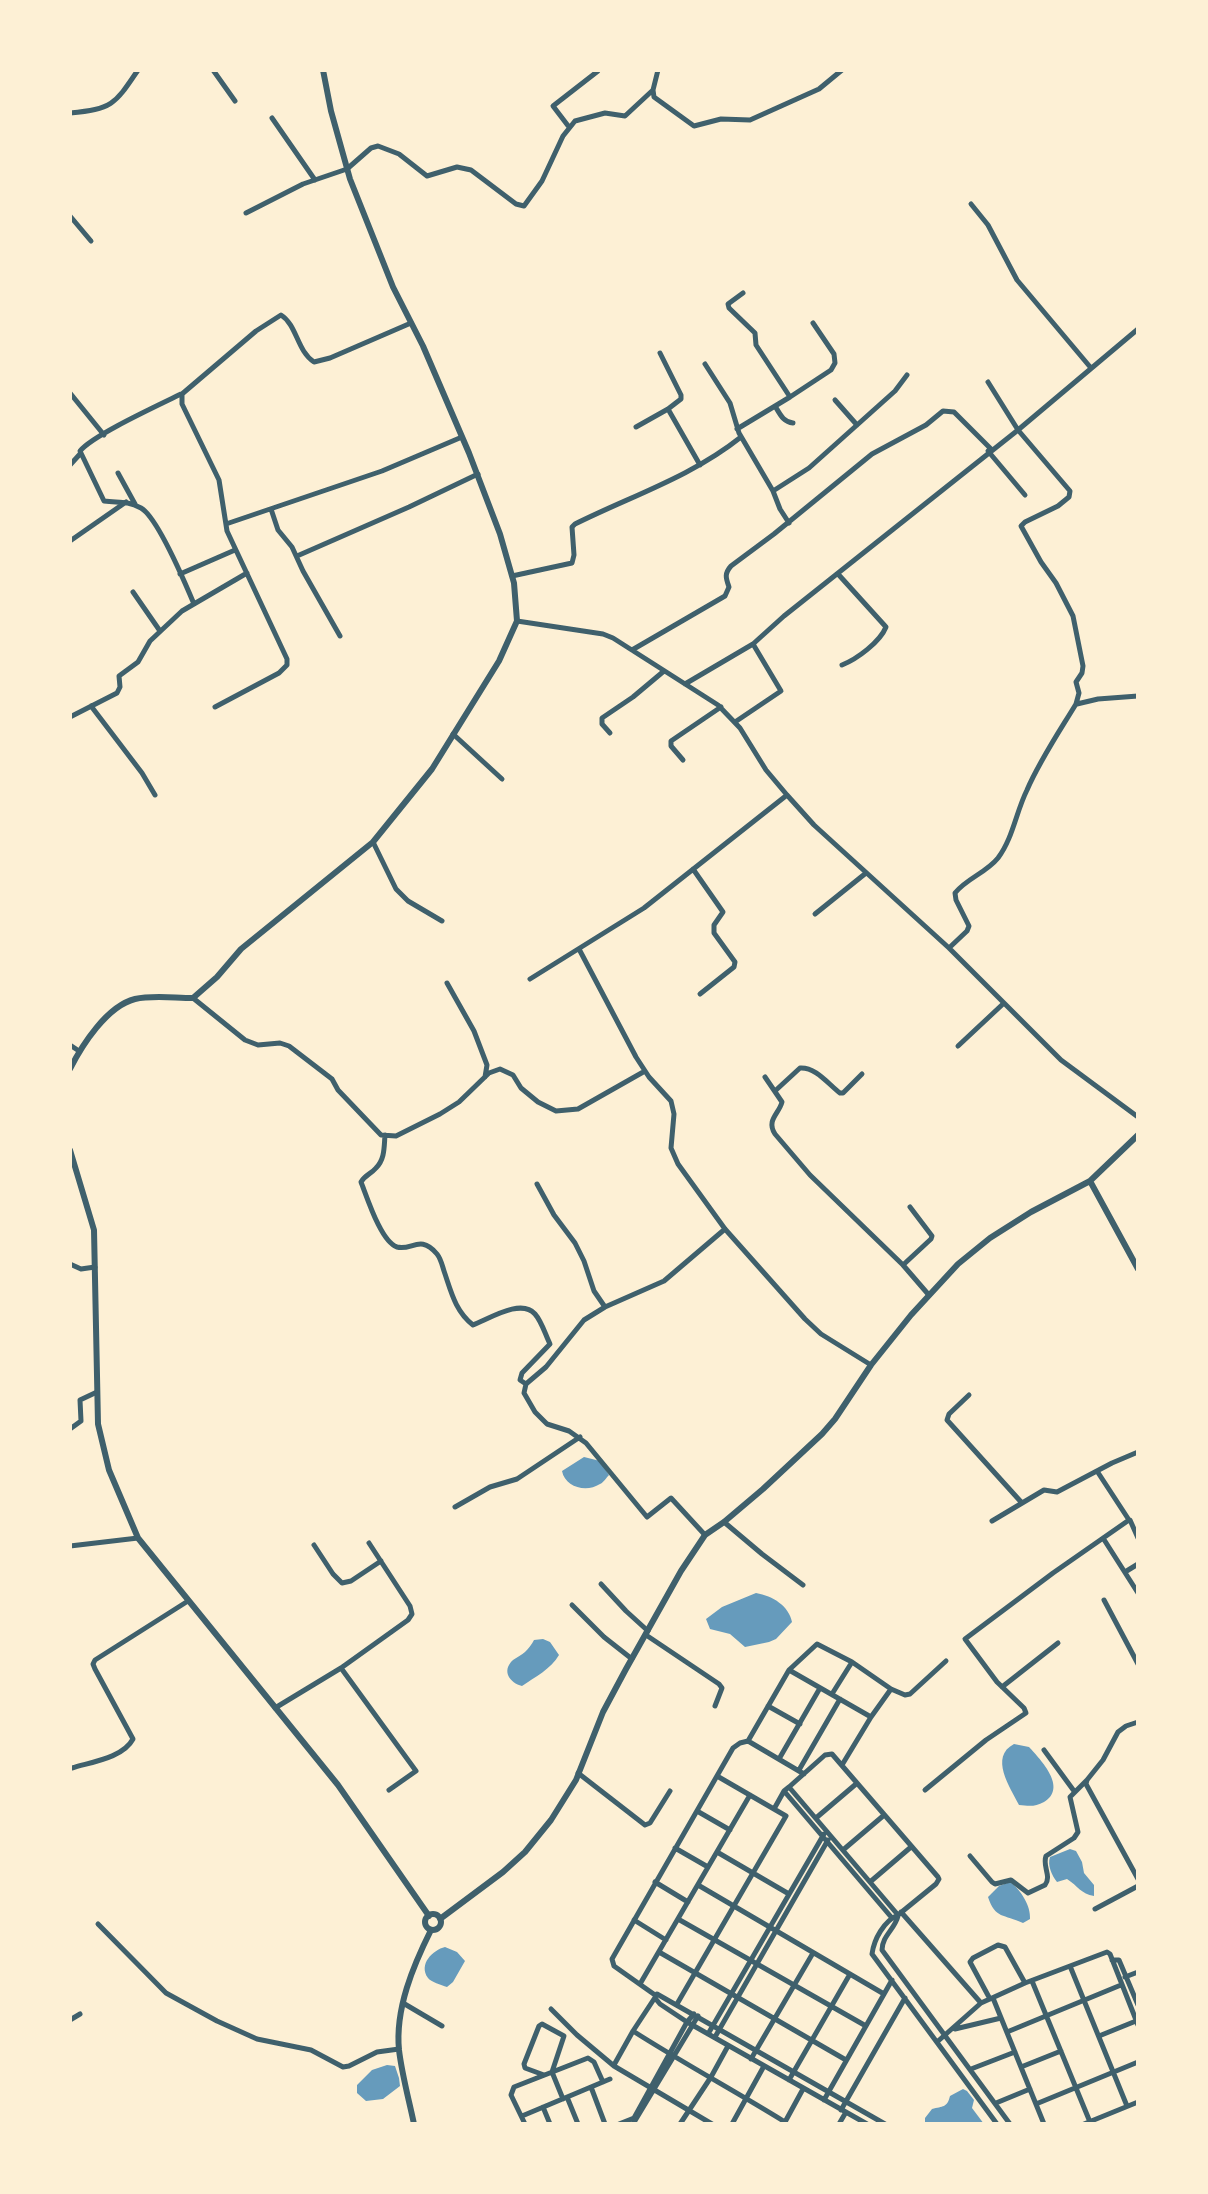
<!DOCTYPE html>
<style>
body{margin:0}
#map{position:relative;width:1208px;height:2194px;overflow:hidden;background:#fdf0d5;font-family:Lora,serif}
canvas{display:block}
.frame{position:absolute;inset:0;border:72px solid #fdf0d5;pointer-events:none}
</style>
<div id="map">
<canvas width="1208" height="2194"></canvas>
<div class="frame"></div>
</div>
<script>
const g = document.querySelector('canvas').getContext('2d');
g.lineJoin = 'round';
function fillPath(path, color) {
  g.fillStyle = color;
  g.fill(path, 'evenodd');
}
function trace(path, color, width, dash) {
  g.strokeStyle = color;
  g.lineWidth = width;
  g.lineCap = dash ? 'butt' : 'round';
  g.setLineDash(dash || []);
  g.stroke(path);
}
fillPath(new Path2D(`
 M584 1457 600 1461 609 1475C607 1477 603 1483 600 1484 586 1493 565 1487 562 1471Z
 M756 1593C773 1596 789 1606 792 1622L776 1639 769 1642 745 1647 730 1634 710 1629 706 1619 722 1607Z
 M543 1639 550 1642 559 1655C551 1669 535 1677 522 1686 510 1683 501 1671 513 1660 517 1657 522 1655 525 1652 528 1649 532 1644 534 1640Z
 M1014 1744 1029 1747C1041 1760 1068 1788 1044 1802 1035 1807 1029 1806 1019 1805 1010 1787 989 1757 1014 1744Z
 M1070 1849 1076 1851 1082 1862 1084 1873 1094 1885V1896C1081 1894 1078 1886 1067 1879L1057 1882C1052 1876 1047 1865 1050 1857Z
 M1010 1882C1021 1890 1031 1906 1030 1919L1023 1923C1004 1914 995 1919 988 1897L999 1886Z
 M445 1947 457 1952 465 1961 453 1982 447 1987C441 1985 431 1982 428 1978 418 1964 433 1950 445 1947Z
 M387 2065 395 2066 399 2078 400 2086 383 2099 366 2101 357 2093V2085L372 2070Z
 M963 2089 967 2091 974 2100 972 2108 984 2124H925V2118L932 2109C943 2106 947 2108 950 2096Z`), '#669bbc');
trace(new Path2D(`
 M213 70 235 101
 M658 70 653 90 654 97 694 126 721 119 750 120 819 89 842 70
 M70 113C113 109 115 104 138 70
 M272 118 315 180
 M569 127 553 106 598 71
 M971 204 988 225 1017 280 1091 368
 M246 213 303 184 347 169 371 148 378 146 399 154 427 176 457 167 471 170 516 204 524 206 542 181 563 136 575 121 605 113 625 116 653 90
 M70 216 91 241
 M743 293 728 304 729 308 755 333 756 345 790 397
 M660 353 681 395V399L668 409 700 465
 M705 364 730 403 739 433 773 491 780 509 789 523
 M70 393 104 435
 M181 394C159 405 93 435 80 451L104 501C119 503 126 500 141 508 157 517 186 585 194 604
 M835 400 857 425
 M775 406C780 414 783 422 793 423
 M636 427 668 409
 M737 429 790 397 831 370 835 363 834 354 813 323
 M988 451 1025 495
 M70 465 80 454
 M118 473 135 504
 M773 491 809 468 895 391 907 375
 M271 509 278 530 292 547 303 571 340 636
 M226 524 382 471 462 437
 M70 541 126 502
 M297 556 409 507 478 474
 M180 574 235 550
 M838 574 886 627C880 642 857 659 842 665
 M512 576 572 563 574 555 572 527 575 524C631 496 691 477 741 437
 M133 592 160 631
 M517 621 603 634 613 638 718 705 740 728 766 770 787 795 814 825 949 948 1061 1060 1138 1117
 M632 650 725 596 729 587C726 578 724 574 731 566L774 534 872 454 926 425 943 411 954 412 991 449
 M685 684 753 644 784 616 1018 430 1138 329
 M1077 704 1098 699 1138 696
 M91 706 142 773 155 795
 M215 707 279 673 287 665V659L227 531 219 480 182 404V394L256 331 281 315C297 325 297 351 314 362L330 358 411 323
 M70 717 117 693 120 687 119 676 138 662 150 641 182 611 247 573
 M735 722 781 691 753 644
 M610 733 602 724V718L633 697 664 671
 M453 734 502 779
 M683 760 671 746V741L721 707
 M373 842 396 889 408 901 442 921
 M693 869 723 912 714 925V933L735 962 734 967 700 994
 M815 914 866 873
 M949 948 967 931 969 926 956 900 955 893C967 878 986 873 998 858 1013 838 1016 812 1027 790 1040 760 1059 732 1076 704L1079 693 1076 682 1082 673 1083 666 1073 616 1056 583 1041 562 1021 526 1025 522 1058 506 1069 497 1070 491 1018 430 988 382
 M579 949 636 1057 649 1077 671 1101 674 1114 671 1148 678 1164 725 1229 805 1319 821 1334 871 1365
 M530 979 644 908 787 795
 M447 983 474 1031 487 1065 485 1077
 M193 998 245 1040 258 1045 280 1043 289 1046 332 1079 338 1090 381 1135 396 1136 440 1114 459 1102 489 1073 500 1069 513 1075 521 1088 538 1102 556 1111 578 1109 645 1071
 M70 1045 79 1051
 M958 1046 1004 1003
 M765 1077 782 1102C779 1114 766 1120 775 1134L810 1175 903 1265
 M775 1091 800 1068C816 1067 828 1084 840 1093H843L862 1074
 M385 1135C384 1147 385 1159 376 1168 371 1174 365 1175 361 1182 367 1197 381 1242 397 1247 412 1251 420 1234 437 1254 441 1259 442 1265 444 1271 451 1291 455 1311 473 1325 489 1319 521 1298 535 1314 542 1322 545 1334 550 1344L522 1373 520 1380 526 1384
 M537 1184 554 1215 575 1243 584 1261 594 1291 605 1307
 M910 1207 932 1236 931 1239 903 1265 928 1294
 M70 1264 81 1269 95 1267
 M969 1395 949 1414 947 1420 1022 1503
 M70 1429 81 1421 80 1400 97 1392
 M455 1507 490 1487 517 1479 580 1437
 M1130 1520 1138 1538
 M992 1521 1044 1490 1057 1492 1112 1463 1138 1452
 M724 1522 762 1554 803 1585
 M705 1535 671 1498 647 1517 586 1443 569 1431 547 1424 535 1412 524 1393 526 1384 546 1367 584 1320 605 1307 664 1281 725 1229
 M1103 1538 1138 1593
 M314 1545 333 1574 342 1583 351 1581 381 1561
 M70 1546 138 1538
 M1125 1572 1138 1564
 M601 1584 626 1611 648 1631
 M1104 1600 1138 1664
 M572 1605 604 1637 632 1659
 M646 1635 719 1684 722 1688 715 1706
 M341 1668 416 1771 389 1790
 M789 1670 871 1717
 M1002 1687 1058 1643
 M891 1689 905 1695 910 1694 946 1661
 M832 1694 852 1662
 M768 1706 800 1724
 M275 1708 341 1668 408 1620 412 1614 410 1606 369 1543
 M1138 1722 1126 1726 1118 1732 1103 1760 1087 1780 1086 1784 1138 1879
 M1044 1750 1074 1791
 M779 1759 820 1688
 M72 1768C91 1762 123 1758 133 1739L95 1669 93 1664 95 1660 188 1601
 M799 1770 840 1699
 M578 1773 645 1825 650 1823 670 1791
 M804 1774 748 1741 789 1670 817 1644 852 1662 891 1689 871 1717 842 1765
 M789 1787 825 1755 832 1754 938 1877 939 1879 936 1884 898 1915C884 1921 874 1939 872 1954L997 2124
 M925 1790 986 1740 1026 1713 1024 1708 997 1682 965 1639 1053 1573 1129 1520 1097 1471
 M774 1809 784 1791
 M697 1811 730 1830
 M816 1818 856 1784
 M675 1848 708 1867
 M843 1850 883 1816
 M717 1852 789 1894
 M970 1856 992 1882 995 1884 1011 1880 1028 1893 1045 1885C1052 1876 1042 1866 1046 1856L1074 1838 1078 1832 1070 1797 1087 1780
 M655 1882 688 1902
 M870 1882 911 1847
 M698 1885 884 1994
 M1095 1909 1138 1886
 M901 1912 981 2003 937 2042
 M898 1916C895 1929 882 1936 882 1950L1010 2124
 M892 1918 784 1791 789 1787 898 1915
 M678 1919 866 2026
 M634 1920 666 1940
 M98 1924 166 1993 217 2021 257 2039 311 2050 343 2067 349 2066 377 2052 399 2049
 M659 1952 846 2060
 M1112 1960H1119L1138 2005
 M1070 1966 1127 2106
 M1125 1977 1138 1972
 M1032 1981 1090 2122
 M640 1984 750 1795
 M657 1994 885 2124
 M655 1995 614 1966 612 1959 733 1748 740 1743 748 1741
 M655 1998 660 2004 687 2022 867 2124
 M993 1998 1044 2124
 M654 1999 633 2031C683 2063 735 2091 785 2122L803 2089
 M990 1999 970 1962 973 1958 998 1945 1005 1947 1025 1983
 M403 2003 442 2026
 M981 2003 1025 1983 1107 1952 1110 1954 1138 2025
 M677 2004 786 1816 717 1776
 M551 2009 577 2035 614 2066 712 2124
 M70 2020 80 2014
 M955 2029 1001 2018
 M1007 2032 1121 1985
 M708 2034 824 1834
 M1099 2036 1136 2021
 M715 2037 828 1840
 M751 2059 813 1953
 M614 2065 633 2031
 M1021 2067 1061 2051
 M971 2069 1015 2052
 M544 2075 525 2068 524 2064 539 2026 542 2024 564 2036 552 2072 563 2099
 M789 2080 850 1974
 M591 2087 605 2124
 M567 2097 578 2124
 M824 2100 892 1980
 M996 2103 1030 2089
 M1036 2104 1138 2062
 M543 2107 550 2124
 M841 2110 905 1998
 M522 2116 610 2079
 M525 2124 511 2095 514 2087 588 2058 594 2062 603 2082
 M619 2124 634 2118 687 2022 694 2014
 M633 2124 698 2016
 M680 2124 711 2077 728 2046
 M732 2124 764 2066
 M839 2124 846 2112
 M1084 2124 1138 2102`), '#3f606c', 5);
trace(new Path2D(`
 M70 1069C82 1045 107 1006 135 999 152 995 174 998 193 998L217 977 241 949 373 842 432 769 499 661 517 621 514 583 500 534 469 453 423 346 393 287 350 179 331 111 323 70
 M70 1150 94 1230 98 1424 109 1470 138 1538 338 1785 429 1916
 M1090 1181 1138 1269
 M425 1922a8 8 0 1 1 16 0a8 8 0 1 1-16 0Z
 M440 1919 503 1872 525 1852 551 1820 576 1780 603 1712 626 1669 681 1571 705 1535 724 1522 763 1489 822 1434 835 1419 871 1365 911 1315 958 1264 990 1238 1031 1212 1090 1181 1138 1135
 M414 2124C409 2100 402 2075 399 2050 395 2009 413 1966 431 1930`), '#3f606c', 6);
</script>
